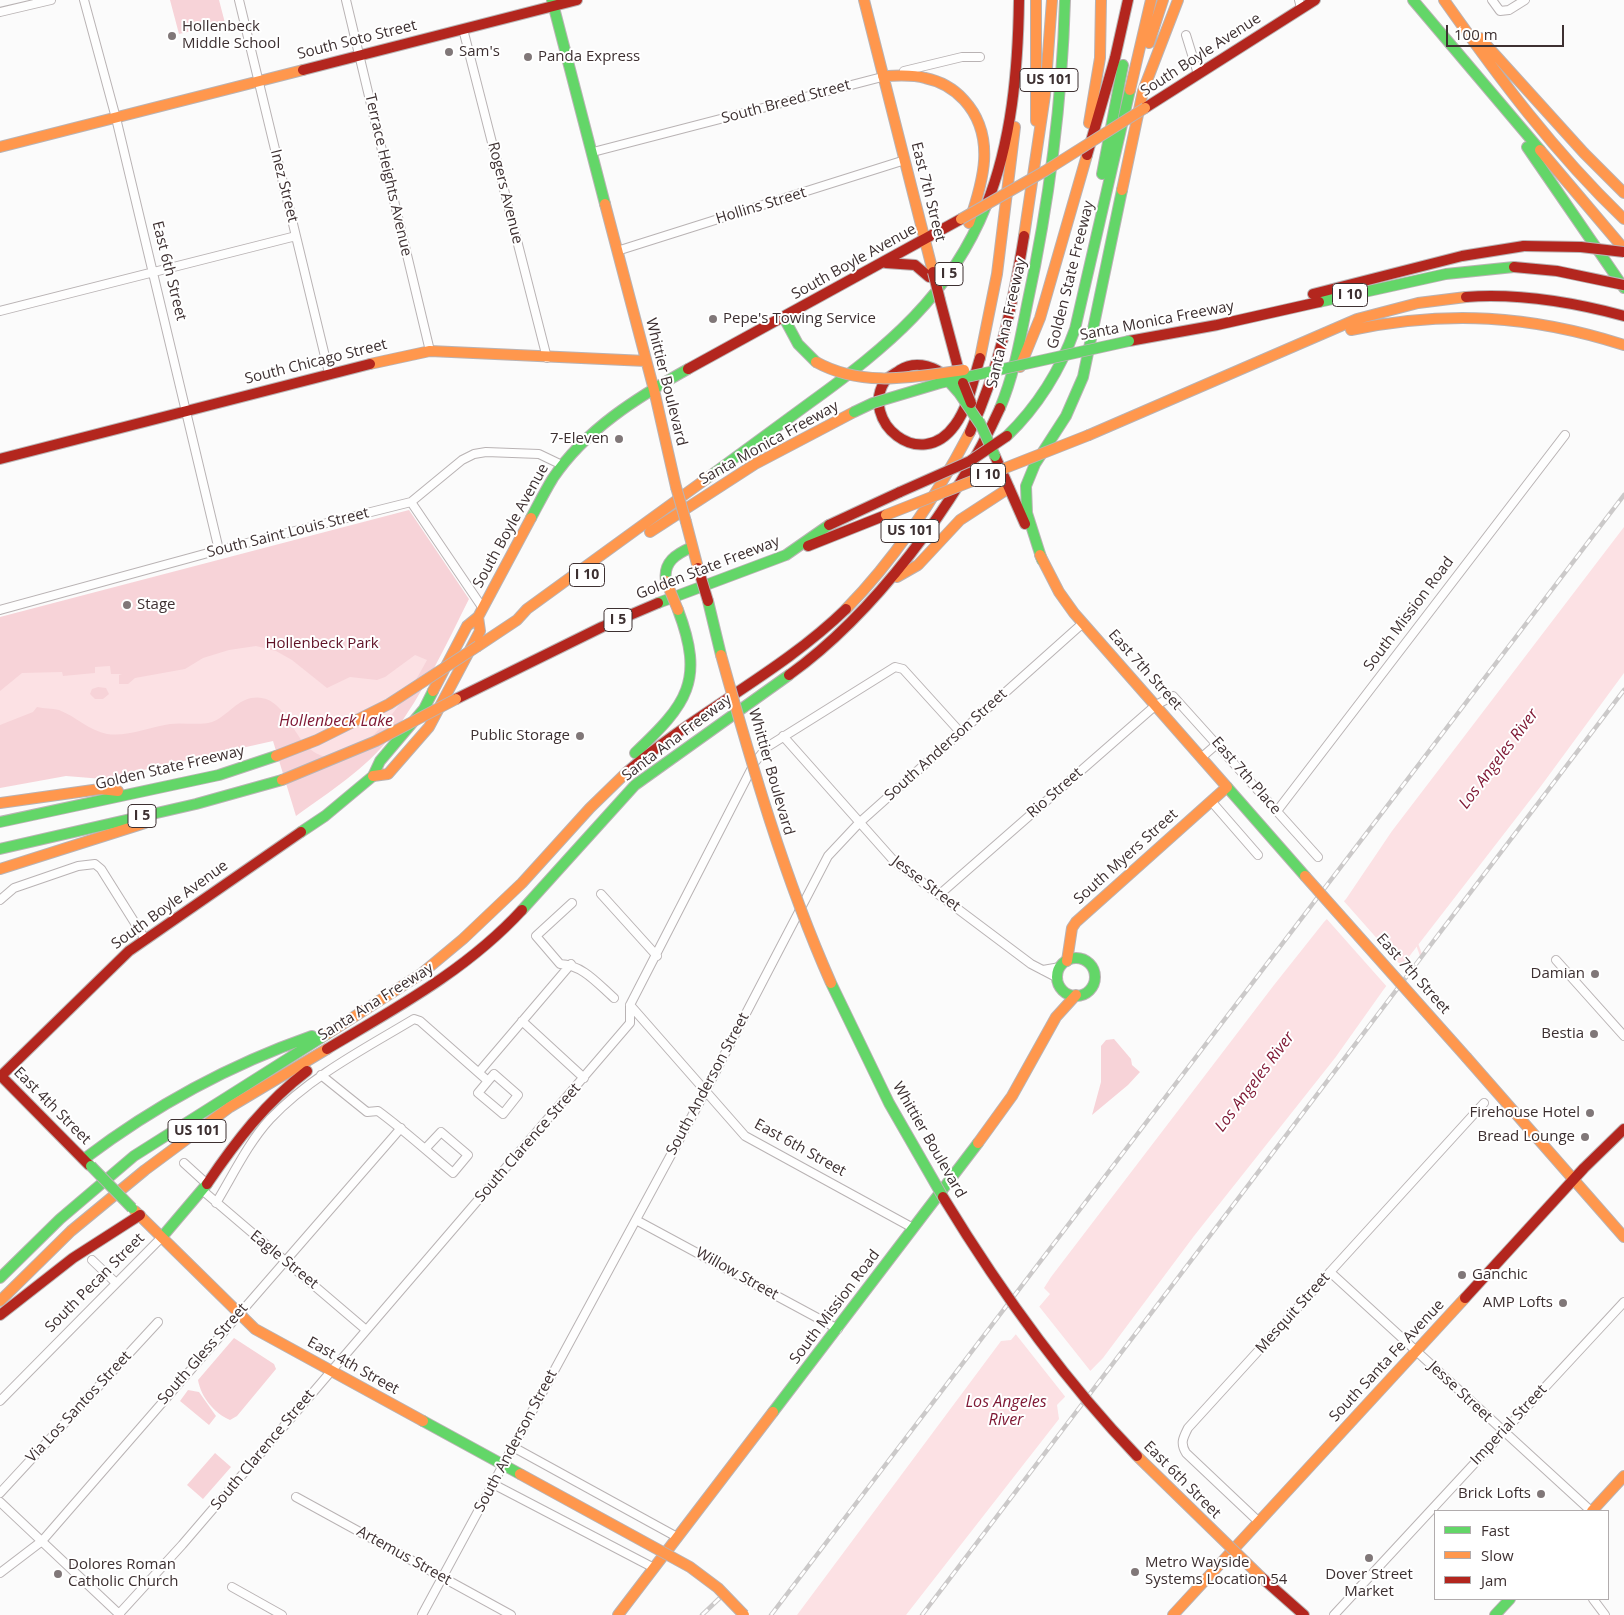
<!DOCTYPE html>
<style>
body{margin:0}
#map{position:relative;width:1624px;height:1615px;overflow:hidden;background:#fbfbfb;font-family:"Open Sans",sans-serif}
canvas{display:block}
.legend{position:absolute;left:1434px;top:1510px;width:175px;height:90px;box-sizing:border-box;background:#fff;border:1px solid #b1acad;margin:0;padding:6px 9px;list-style:none;font-size:15px;color:#3d3031}
.legend li{display:flex;align-items:center;gap:10px;height:25px}
.legend b{width:25px;border:1px solid #b1acad}
.scale{position:absolute;left:1446px;top:25px;width:118px;height:22px;box-sizing:border-box;border:2px solid #3d3031;border-top:0;padding-left:6px;font-size:15px;line-height:18px;white-space:nowrap;color:#3d3031;-webkit-text-stroke:4px #fff;paint-order:stroke}
</style>
<div id="map">
<canvas width="1624" height="1615"></canvas>
<ul class="legend">
<li><b style="height:6px;background:#63d668"></b>Fast</li>
<li><b style="height:6px;background:#ff974d"></b>Slow</li>
<li><b style="height:6px;background:#b3261e"></b>Jam</li>
</ul>
<div class="scale">100 m</div>
</div>
<script>
const g = document.querySelector('canvas').getContext('2d');
g.lineJoin = 'round';
function fillPath(path, color) {
  g.fillStyle = color;
  g.fill(path, 'evenodd');
}
function trace(path, color, width, dash) {
  g.strokeStyle = color;
  g.lineWidth = width;
  g.lineCap = dash ? 'butt' : 'round';
  g.setLineDash(dash || []);
  g.stroke(path);
}
function label(font, color, halo, rows, align = 'center') {
  g.font = font + ' "Open Sans",sans-serif';
  g.lineWidth = 4;
  g.setLineDash([]);
  g.textBaseline = 'middle';
  g.strokeStyle = halo;
  g.fillStyle = color;
  for (const [text, x, y, turn = 0] of rows) {
    g.save();
    g.translate(x, y);
    g.rotate((+turn || 0) * Math.PI / 180);
    g.textAlign = isNaN(turn) ? turn : align;
    if (halo) g.strokeText(text, 0, 0);
    g.fillText(text, 0, 0);
    g.restore();
  }
}
fillPath(new Path2D(`
 M170 0H219L225 23 179 34Z
 M409 510 469 599C446 645 423 694 392 735 366 769 329 792 296 816L273 741 103 779 66 776 0 788V617Z
 M1114 1039 1131 1059 1132 1065 1140 1072 1128 1085 1092 1115 1101 1082V1046L1106 1040Z
 M234 1338 274 1364 276 1369 237 1416 230 1420C214 1413 201 1397 198 1380Z
 M188 1390 199 1392 216 1416 209 1425 180 1401Z
 M215 1453 231 1467 203 1499 187 1485Z`), '#f7d3d8');
fillPath(new Path2D(`
 M1624 527V673L1541 786 1384 989 1335 1058 1194 1236 1103 1358 1057 1405 1059 1419 906 1615H797L1001 1341 1011 1340 1050 1294 1044 1288 1051 1277 1274 985 1324 922 1346 899 1392 831Z
 M256 646 276 651 292 660 327 688 350 677 377 680 385 677 415 655 427 660C411 691 351 789 308 747 290 731 282 692 251 698 236 701 226 717 212 722 198 726 184 722 170 724 150 727 127 737 107 734 90 731 75 716 59 710 52 708 44 709 37 707L33 712 0 725V691L22 673 62 672 63 676 95 673V667L110 666 111 674H122L119 675V684H128L135 678 185 669 203 658 229 650ZM98 687 106 688 109 694 103 699H95L90 694 92 689Z`), '#fce1e4');
fillPath(new Path2D(`
 M1342 899 1404 969 1388 988 1325 917Z
 M1038 1305 1092 1373 1067 1399 1014 1332Z`), '#fbfbfb');
trace(new Path2D(`
 M1417 944 1421 955`), '#fce1e4', 2.5);
const street = new Path2D(`
 M84 0 116 118 219 550
 M239 0 329 373
 M346 0 430 351
 M1299 0 1301 8
 M1492 0 1500 11 1509 10 1525 0
 M0 12 51 0
 M463 29 547 358
 M1186 35 1198 74
 M904 71 962 57H980
 M593 152 886 76
 M617 251 905 160
 M0 311 296 236
 M411 502 482 607
 M0 610 219 550 411 502 462 460 474 454 486 452 539 454 562 465
 M783 736 894 861 1031 964 1054 976 1058 980
 M1202 757 1217 744
 M1211 801 1258 855
 M1277 811 1565 435
 M601 894 657 956
 M940 894 1156 705 1173 696 1318 857
 M0 900 14 888 78 866 95 864 101 869 145 939
 M572 903 536 936 560 964C583 965 598 984 614 998
 M1556 960 1624 1036
 M1043 970 1060 967
 M630 1005 745 1136 913 1228
 M522 1021 584 1078
 M479 1072 571 964
 M321 1075 367 1112 378 1111C404 1130 428 1152 453 1173L468 1155 441 1132 425 1149
 M184 1163 207 1184
 M202 1190 365 1329
 M216 1203C233 1175 248 1143 270 1119 311 1076 364 1049 414 1019L420 1021 488 1081 478 1093 503 1114 518 1095 494 1074 488 1081
 M636 1220 838 1329
 M92 1260 115 1282
 M1330 1272 1591 1511
 M0 1401 162 1237
 M513 1447 677 1537
 M493 1484 654 1568
 M0 1493 158 1322
 M296 1497 511 1615
 M0 1502 120 1615
 M1259 1522 1186 1453C1180 1443 1183 1438 1188 1428L1484 1103
 M0 1573 42 1541 401 1128
 M232 1587 282 1615
 M1593 1599 1605 1615
 M119 1614 182 1545 630 1023V1005L755 762 767 747 895 667 903 669 961 733
 M422 1615 705 1092 828 856 859 823 1083 623
 M1334 1615 1624 1302`);
const fast = new Path2D(`
 M552 0 605 204
 M1413 0 1540 150
 M1527 147 1624 288
 M1102 174 1123 65
 M1319 302 1446 274 1514 267
 M784 318 798 344 816 362
 M1000 408C1014 375 1020 340 1027 305 1049 204 1062 103 1065 0
 M1007 436C1039 405 1060 371 1075 329L1130 90
 M706 479C741 453 776 428 811 402 887 347 950 296 986 206
 M531 518C538 505 545 491 553 478 586 429 638 397 688 369
 M1042 560 1027 513 1026 486 1035 464 1066 416 1083 377 1122 190
 M666 581C663 562 676 554 692 547
 M708 601 721 655
 M658 603 786 555 829 525
 M635 753C687 704 705 681 678 610
 M1227 787 1305 876
 M0 822 219 775 276 756
 M301 832 325 816 373 776 380 761 424 709 433 691
 M0 849 196 804 282 780
 M522 910 635 785 789 675
 M1057 977a19 19 0 1 1 38 0a19 19 0 1 1-38 0Z
 M84 1159C154 1106 229 1065 312 1036
 M162 1237 207 1184
 M0 1278 60 1219 134 1156 327 1034
 M773 1412 978 1143
 M423 1421 520 1474
 M1495 1615 1510 1599`);
const slow = new Path2D(`
 M864 0 933 272
 M1036 0V121
 M1444 0C1499 78 1555 153 1624 219
 M1480 38 1584 153 1624 193
 M1149 43 1163 0
 M883 76C897 76 911 74 925 78 940 81 954 89 964 100 997 136 983 182 969 223
 M1130 90 1151 0
 M1089 123 1100 58 1101 0
 M0 147 303 70
 M1540 150 1624 249
 M1122 190 1143 91 1178 0
 M605 204 654 390 676 487
 M1024 236 1045 95 1052 0
 M1351 330C1448 310 1530 315 1624 345
 M980 358 997 274 1015 127
 M370 364 430 351 646 361
 M1020 367 1040 318 1087 155
 M1089 435 1357 319 1418 303 1466 297
 M686 522 698 568
 M650 532 755 464 854 412
 M1040 555 1059 592 1074 613 1227 787
 M897 577 918 565 960 520 1009 488
 M846 609C896 558 937 495 970 432
 M478 646 517 620 527 609 706 479
 M433 691 467 626 478 617 531 518
 M373 776 388 774 429 727 480 631 478 617
 M0 803 100 789 118 791
 M0 869 145 823
 M1067 961 1072 928 1076 922 1227 787
 M327 1034 421 974 463 939 522 883 590 808 627 772
 M1467 1058 1624 1237
 M978 1143 1012 1096 1056 1017 1076 995
 M135 1211 255 1329 423 1421
 M0 1301 71 1231 145 1170 230 1107 327 1049
 M1592 1511 1624 1476
 M618 1615 773 1412
 M1173 1615 1465 1298`);
const jam = new Path2D(`
 M303 70 577 0
 M1145 108 1315 0
 M1087 155 1115 58 1128 0
 M986 206C1012 141 1018 69 1019 0
 M886 263 915 265 929 277
 M1313 294 1462 256 1524 246
 M1466 297C1520 293 1572 302 1624 316
 M940 300 960 375
 M1129 341 1217 325 1319 302
 M688 369 961 219
 M943 374C930 365 914 361 900 370 896 373 888 377 885 381 859 420 920 474 955 425 969 406 973 380 980 358
 M970 432C999 369 1013 304 1024 236
 M995 456 1025 524
 M0 459 370 364
 M829 525 900 492
 M808 546 886 515
 M789 675C874 614 957 503 1000 408
 M456 699 602 627 658 603
 M627 772C696 712 780 673 846 609
 M327 1049C396 1008 467 970 522 910
 M0 1075 89 1165
 M0 1077 129 951 301 832
 M207 1184C236 1141 266 1102 307 1071
 M1465 1298 1584 1168 1624 1129
 M0 1315 73 1258 140 1215
 M1261 1577 1304 1615`);
trace(street, '#b9b3b4', 10);
trace(fast, '#b9b3b4', 12);
trace(slow, '#b9b3b4', 12);
trace(jam, '#b9b3b4', 12);
trace(street, '#fefefe', 8);
trace(fast, '#63d668', 10);
trace(slow, '#ff974d', 10);
trace(jam, '#b3261e', 10);
const rail = new Path2D(`
 M702 1615 724 1594
 M771 1615 1624 495
 M922 1615 1624 690`);
trace(rail, '#cbc9c9', 4.5);
trace(rail, '#fff', 2.5, [8]);
const fastBridge = new Path2D(`
 M943 375 959 393 982 427
 M854 412 873 403 940 383 1129 341
 M979 421 995 456
 M831 983 889 1103 943 1197
 M91 1166 132 1208`);
const slowBridge = new Path2D(`
 M961 219 1045 171 1145 108
 M816 362C863 388 913 377 964 370
 M676 487 686 522
 M886 515 1089 435
 M666 581 678 610
 M721 655C752 766 784 877 831 983
 M276 756 317 740 389 704 478 646
 M282 780 376 741 456 699
 M1305 876 1467 1058
 M1137 1456 1261 1577
 M520 1474 690 1567 718 1588 744 1615`);
const jamBridge = new Path2D(`
 M1524 246 1581 247 1624 252
 M1514 267 1557 271 1624 285
 M933 272 940 300
 M963 383 971 403
 M900 492 970 461 1007 436
 M698 568 708 601
 M943 1197C999 1289 1062 1378 1137 1456`);
trace(fastBridge, '#b9b3b4', 12, []);
trace(slowBridge, '#b9b3b4', 12, []);
trace(jamBridge, '#b9b3b4', 12, []);
trace(fastBridge, '#63d668', 10);
trace(slowBridge, '#ff974d', 10);
trace(jamBridge, '#b3261e', 10);
for (const [x, y, r, color] of [
 [172,36,5,"#807778"],
 [449,52,5,"#807778"],
 [528,57,5,"#807778"],
 [713,319,5,"#807778"],
 [619,439,5,"#807778"],
 [127,605,5,"#807778"],
 [580,736,5,"#807778"],
 [1595,974,5,"#807778"],
 [1594,1034,5,"#807778"],
 [1590,1113,5,"#807778"],
 [1585,1137,5,"#807778"],
 [1462,1275,5,"#807778"],
 [1563,1303,5,"#807778"],
 [1541,1494,5,"#807778"],
 [1369,1558,5,"#807778"],
 [1135,1572,5,"#807778"],
 [58,1574,5,"#807778"]
]) {
  const dot = new Path2D();
  dot.arc(x, y, r, 0, 2 * Math.PI);
  g.fillStyle = color;
  g.fill(dot);
  trace(dot, '#fff', 2);
}
for (const [x, y, w] of [
 [1049,80,58],
 [949,274,28],
 [1350,295,35],
 [988,475,35],
 [910,531,58],
 [587,575,35],
 [618,620,28],
 [142,816,28],
 [197,1131,58]
]) {
  const box = new Path2D();
  box.roundRect(x - w / 2, y - 11.5, w, 23, 4);
  g.fillStyle = '#fff';
  g.fill(box);
  trace(box, '#3d3031', 1);
}
label('bold 14px', '#3d3031', null, [
 ["US 101",1049,80],
 ["I 5",949,274],
 ["I 10",1350,295],
 ["I 10",988,475],
 ["US 101",910,531],
 ["I 10",587,575],
 ["I 5",618,620],
 ["I 5",142,816],
 ["US 101",197,1131]
]);
label('15px', '#3d3031', '#fff', [
 ["Hollenbeck",182,27],
 ["Middle School",182,44],
 ["Sam's",459,52],
 ["Panda Express",538,57],
 ["Pepe's Towing Service",723,319],
 ["7-Eleven",609,439,"right"],
 ["Stage",137,605],
 ["Public Storage",570,736,"right"],
 ["Damian",1585,974,"right"],
 ["Bestia",1584,1034,"right"],
 ["Firehouse Hotel",1580,1113,"right"],
 ["Bread Lounge",1575,1137,"right"],
 ["Ganchic",1472,1275],
 ["AMP Lofts",1553,1303,"right"],
 ["Brick Lofts",1531,1494,"right"],
 ["Metro Wayside",1145,1563],
 ["Systems Location 54",1145,1580],
 ["Dolores Roman",68,1565],
 ["Catholic Church",68,1582],
 ["Dover Street",1369,1575,"center"],
 ["Market",1369,1592,"center"]
], 'left');
label('15px', '#3d3031', '#fff', [
 ["South Soto Street",357,40,-14],
 ["South Boyle Avenue",1201,55,-33],
 ["South Breed Street",786,102,-15],
 ["Terrace Heights Avenue",388,175,77],
 ["Inez Street",284,186,76],
 ["East 7th Street",928,192,76],
 ["Rogers Avenue",505,193,76],
 ["Hollins Street",761,206,-17],
 ["South Boyle Avenue",854,262,-29],
 ["East 6th Street",169,271,76],
 ["Golden State Freeway",1071,275,-76],
 ["Santa Monica Freeway",1157,321,-11],
 ["Santa Ana Freeway",1007,323,-77],
 ["South Chicago Street",316,362,-14],
 ["Whittier Boulevard",666,382,76],
 ["Santa Monica Freeway",769,443,-29],
 ["South Boyle Avenue",511,526,-61],
 ["South Saint Louis Street",288,533,-14],
 ["Golden State Freeway",708,568,-21],
 ["South Mission Road",1409,614,-53],
 ["East 7th Street",1145,670,48],
 ["Santa Ana Freeway",677,738,-37],
 ["South Anderson Street",946,745,-42],
 ["Golden State Freeway",170,768,-13],
 ["Whittier Boulevard",771,772,74],
 ["East 7th Place",1246,776,49],
 ["Rio Street",1055,793,-41],
 ["South Myers Street",1126,857,-42],
 ["Jesse Street",926,884,37],
 ["South Boyle Avenue",170,905,-36],
 ["East 7th Street",1413,974,48],
 ["Santa Ana Freeway",376,1002,-32],
 ["South Anderson Street",708,1084,-62],
 ["East 4th Street",52,1106,45],
 ["Whittier Boulevard",929,1140,60],
 ["South Clarence Street",528,1143,-49],
 ["East 6th Street",800,1148,29],
 ["Eagle Street",284,1260,39],
 ["Willow Street",737,1274,29],
 ["South Pecan Street",95,1283,-45],
 ["South Mission Road",835,1307,-53],
 ["Mesquit Street",1293,1313,-48],
 ["South Gless Street",203,1354,-49],
 ["South Santa Fe Avenue",1387,1361,-47],
 ["East 4th Street",353,1366,29],
 ["Jesse Street",1460,1392,43],
 ["Via Los Santos Street",79,1407,-47],
 ["Imperial Street",1509,1425,-47],
 ["South Anderson Street",516,1441,-62],
 ["South Clarence Street",263,1450,-50],
 ["East 6th Street",1182,1480,45],
 ["Artemus Street",404,1556,29]
]);
label('15px', '#601226', '#fff', [
 ["Hollenbeck Park",322,644]
]);
label('italic 16px', '#7e1733', '#fff', [
 ["Hollenbeck Lake",336,721],
 ["Los Angeles River",1499,759,-53],
 ["Los Angeles River",1255,1082,-53],
 ["Los Angeles",1006,1402],
 ["River",1006,1420]
]);
</script>
